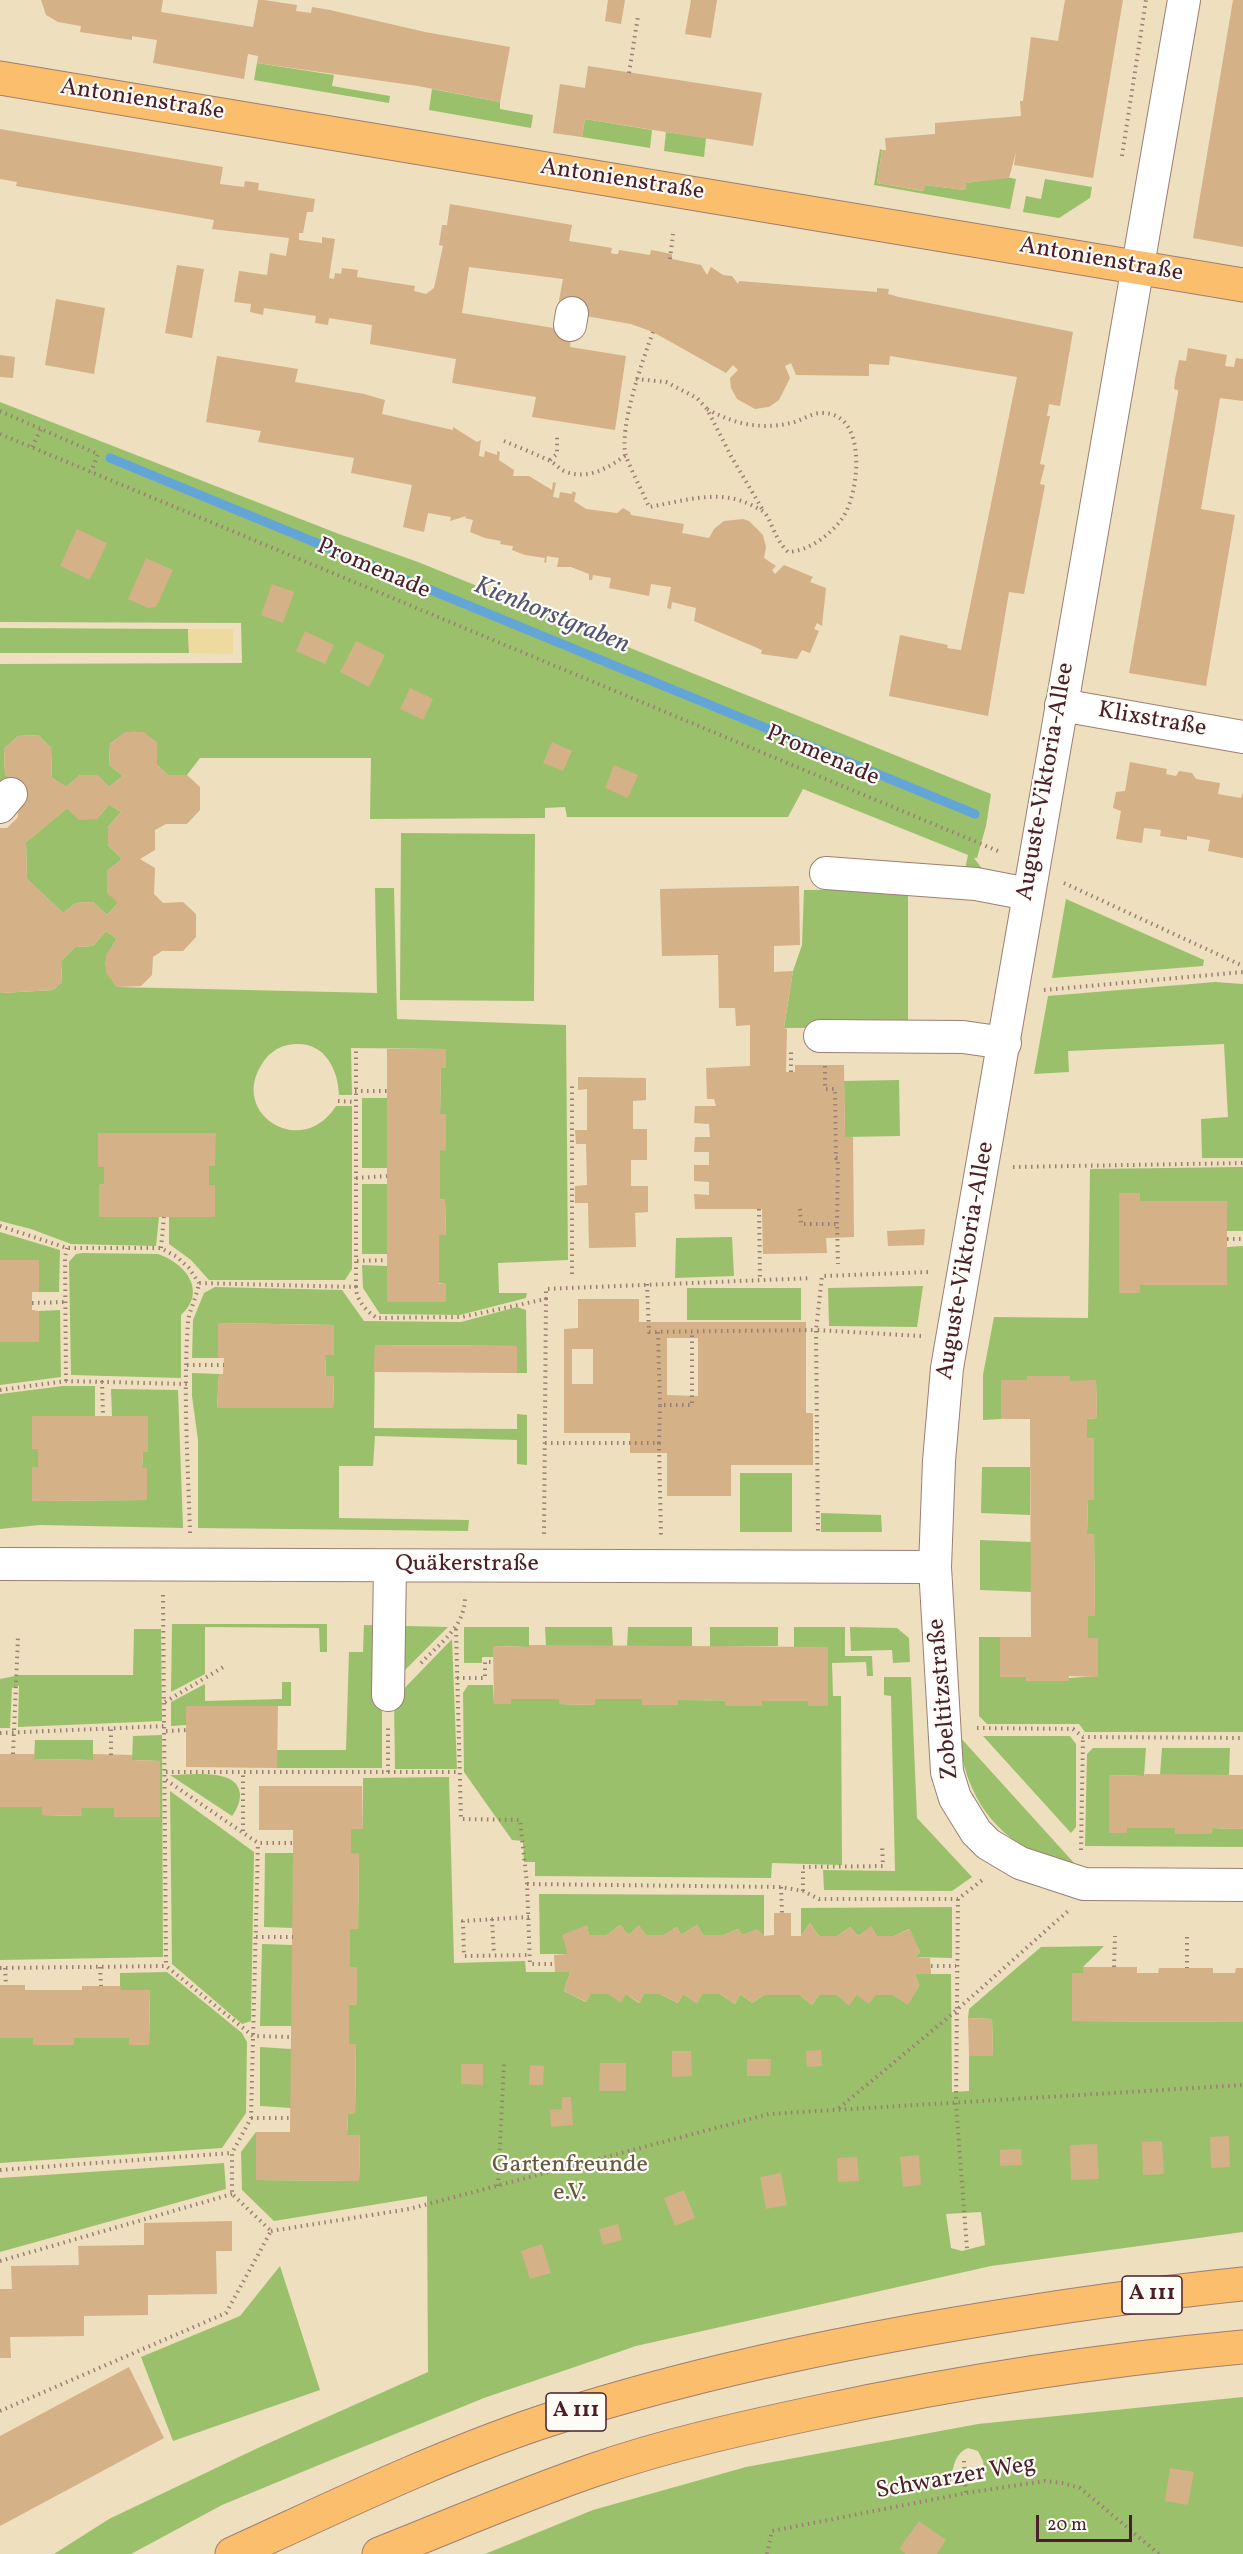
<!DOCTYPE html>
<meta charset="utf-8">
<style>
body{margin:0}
#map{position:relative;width:1243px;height:2554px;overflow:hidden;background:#eedfbe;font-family:Vollkorn,serif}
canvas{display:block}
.scale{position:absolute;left:1036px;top:2515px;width:96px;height:27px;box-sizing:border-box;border:3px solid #4a1f2b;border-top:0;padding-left:8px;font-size:18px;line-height:21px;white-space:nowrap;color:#4a1f2b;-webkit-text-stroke:4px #fdfcf7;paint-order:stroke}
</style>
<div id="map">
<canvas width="1243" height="2554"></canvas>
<div class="scale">20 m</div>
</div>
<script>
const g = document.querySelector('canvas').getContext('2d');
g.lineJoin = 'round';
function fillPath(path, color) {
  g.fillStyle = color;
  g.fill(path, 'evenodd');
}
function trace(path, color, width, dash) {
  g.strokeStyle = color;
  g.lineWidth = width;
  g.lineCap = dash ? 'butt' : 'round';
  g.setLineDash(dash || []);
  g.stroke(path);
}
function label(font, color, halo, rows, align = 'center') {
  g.font = font + ' Vollkorn,serif';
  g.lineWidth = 4.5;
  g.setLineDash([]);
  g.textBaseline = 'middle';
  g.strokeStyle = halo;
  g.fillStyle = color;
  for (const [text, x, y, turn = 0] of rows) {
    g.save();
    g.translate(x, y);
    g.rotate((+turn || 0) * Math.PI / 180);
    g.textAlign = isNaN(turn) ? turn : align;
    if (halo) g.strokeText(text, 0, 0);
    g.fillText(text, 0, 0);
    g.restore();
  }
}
fillPath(new Path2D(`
 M257 63 334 75 332 86 390 96 389 103 254 80Z
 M432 89 500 102V109L533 115 531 128 429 110Z
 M585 119 652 130 650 148 582 137Z
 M666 132 706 138 704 157 664 151Z
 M880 149 882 150 877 183 923 191 925 185 965 190 966 183 1005 177 1016 179 1010 209 874 185Z
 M1045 179 1092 187 1090 198 1059 218 1023 212 1026 196 1041 199Z
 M0 402 339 534 418 562 991 794 986 826 977 858H974L989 878 964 874 968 855 803 789 788 817H567L565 807 545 808V818L370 819 371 758H200L187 775H168L157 765V743C138 727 129 729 110 744L109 765 123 776 109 787 97 775H80L66 787 52 778 51 748 38 735 18 736 4 749 5 775 12 780 0 793V664L242 663 241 623 0 622Z
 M0 628 188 629 189 653H0Z
 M109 804 121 812 108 827V845L122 859 107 871 118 903 107 915 93 902 76 903 63 913 27 879 26 842 67 808 79 819H97Z
 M401 833 535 834 534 1001 400 1000Z
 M375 888H394L397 1019 566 1025 568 1260 498 1263 499 1293H527L526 1298 460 1315 380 1314 363 1288 362 1265 387 1266V1301H446V1284L439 1283V1235H446L445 1200 440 1199V1150H446L440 1114 441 1068H446V1049L351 1048 352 1095H339C338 1065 321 1038 288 1045 277 1047 267 1055 262 1064 229 1114 302 1160 336 1106H352V1269L345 1280H209L191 1260 169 1244V1217H215V1186L209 1185V1166H215V1133H98V1166L104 1167V1184L99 1185V1217H159L156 1246 71 1244 31 1229 0 1221V991L2 993 53 990 62 982 61 961 75 947 93 946 106 931 117 939C102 960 102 967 117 987L377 993Z
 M908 889V1027L784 1028 793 971 802 945 804 890Z
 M1066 899 1204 960 1203 966 1052 978Z
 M1215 982 1243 984V1158H1202L1201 1119 1228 1117 1224 1044 1068 1051 1069 1072 1034 1074 1048 996Z
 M899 1080 900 1136 845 1137 844 1081Z
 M362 1098H387V1168H362Z
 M1243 1167V1231H1227L1140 1201V1193H1119L1140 1292 1139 1285H1227V1247L1243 1246V1732H1085L1079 1724H987L979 1716V1637H1000L1001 1677H1027L1026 1681 1098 1676V1638H1088V1616L1095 1615 1094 1535 1087 1534 1088 1500 1094 1499V1439L1087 1438V1419L1097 1418 1096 1381H1070V1376H1027V1380H1001V1419L983 1420V1375L994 1317 1088 1318 1090 1169Z
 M362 1184H387V1254H362Z
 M0 1232 60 1250 59 1292H39L38 1260H0Z
 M732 1237 734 1276 675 1278 676 1238Z
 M82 1253 158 1254C185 1263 208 1291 181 1315V1378L71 1375 69 1262 76 1254Z
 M923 1286 917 1327 829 1326 828 1288Z
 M215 1287 342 1290 364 1321 461 1322 517 1307 526 1310 527 1373H517V1346L375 1345 374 1428 517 1429V1414L527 1415V1465L517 1464V1440L375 1436 373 1466H339V1518L469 1520 468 1531 198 1528V1440L192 1396V1373L219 1374 217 1407 333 1408 334 1377 326 1376 325 1355H334V1325L219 1323 218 1358H192L193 1320 204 1293Z
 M687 1288H801V1320H687Z
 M60 1310 61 1377 0 1385V1342H39V1311Z
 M63 1386H95V1416H32L38 1449V1467L32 1468V1501L147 1500V1469L142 1468 143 1452H148V1416H112L111 1389 178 1390 183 1528 40 1525 0 1529V1394Z
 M982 1467H1030V1515L981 1513Z
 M740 1473H792V1532H740Z
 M821 1513 881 1515 882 1532H821Z
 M980 1540 1031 1542V1592L980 1590Z
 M172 1624H327V1652H320L319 1628 205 1627V1674L171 1692Z
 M364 1625 448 1627 382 1693V1768H277V1750H346L349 1652H363Z
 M464 1627H529V1647L494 1646 493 1657H482V1663H464Z
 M545 1627H612L613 1647 546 1646Z
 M628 1627H692V1647H627Z
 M710 1627H778V1646L710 1647Z
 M794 1627H845V1656H872L873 1676H867L866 1662 832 1663 833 1696H841L842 1865 772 1863 771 1878 535 1876V1862H524L523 1841 512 1840 464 1772 463 1693 468 1685H493L494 1704H510L511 1699H559V1704L595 1705V1699H642L643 1705H678V1700L808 1701 809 1706H828V1647H794Z
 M850 1627 897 1628 909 1638 910 1662 893 1663 892 1650 851 1651Z
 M134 1629H161L162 1721 18 1727 19 1686 12 1688 10 1728H0V1679L20 1675H133Z
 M452 1639 457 1769H395L394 1699Z
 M884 1677H911L917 1818 972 1877 952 1891 824 1890 823 1870 895 1871 891 1696 884 1695Z
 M282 1682H291V1706H187L186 1725 171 1726V1702L205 1684V1701L282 1699Z
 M162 1735 163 1957 0 1960V1807H42V1815L81 1816V1808H114V1817H159L160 1761 132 1760 133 1736Z
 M959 1736 1075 1864C1007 1854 965 1804 959 1736Z
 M983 1736H1070L1076 1744V1827L1071 1833Z
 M35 1740H93V1760L34 1759Z
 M1093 1748H1146L1144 1776 1109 1775V1833H1126L1127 1828H1175V1834H1211L1212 1828 1243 1829V1847L1085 1846 1087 1754Z
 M1162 1748H1230L1229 1776 1160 1775Z
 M170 1775C190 1775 238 1767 240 1794 240 1803 237 1809 232 1816Z
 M449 1777 454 1963 525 1961 526 1972H570L564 1991 586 2002 590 1994H626L639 2003 644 1994H660L678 2003 683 1994 697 2003 702 1994H720L735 2004 740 1994 752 2003 764 1995H800L812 2005 819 1995H837L849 2005 856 1995H893L908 2004 919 1986 915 1974H951L952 2092 969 2091V2056H993L992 2019 968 2018 969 2009 1041 1947 1104 1946 1083 1967V1973H1072V2021L1243 2022V2232L991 2266 636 2346 484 2398 331 2460 222 2505 131 2554H54L109 2519 260 2447 428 2372 427 2196 274 2221 242 2190 241 2152 256 2132V2180L359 2181 360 2136 347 2135 348 2114H355L356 2045 349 2044V2005L357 2004V1967H350V1929H358L359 1854H351V1829L363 1828V1778ZM981 2212 985 2245 962 2251 951 2248 946 2214Z
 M170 1791 254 1852 251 2021 242 2024 172 1964Z
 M265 1853H293V1928L264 1927Z
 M539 1894 764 1895V1936L757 1930 742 1935 738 1929 724 1935H703L697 1925 681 1935 677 1927 664 1935H646L639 1926 628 1935 620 1925 607 1935H589L587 1926 563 1935 568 1954H540Z
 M952 1907V1958L915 1957 920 1952 909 1929 894 1936H877L871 1927 858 1936 850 1927 837 1936H819L810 1923 801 1936V1908Z
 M262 1944 292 1945V2026H260Z
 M167 1972 242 2033 247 2042 246 2113 222 2148 0 2163V2038H33V2045L74 2038H129V2045H149L150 1990H120V1973Z
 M260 2047 291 2049V2108L260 2106Z
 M224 2163 226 2189 0 2252V2178Z
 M280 2266 320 2390 173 2441 141 2357 240 2316Z
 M1243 2397V2554H485L593 2510 746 2467 978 2424ZM968 2448 978 2451 983 2461 986 2481 951 2486C952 2472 953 2454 968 2448Z`), '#9bc06b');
fillPath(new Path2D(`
 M188 629H233V654L189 653Z`), '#eeda9e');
trace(new Path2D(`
 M110 458 975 814`), '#63a5d7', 9);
fillPath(new Path2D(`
 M41 0H163L161 12 253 27 258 0H264L297 5 296 11 311 13 312 7 330 10 425 32 510 47 500 102 418 86 257 63 258 56 248 54 244 79 153 63 157 40 132 36V40L80 32 81 26 58 22 46 15Z
 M608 0H625L621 24 605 21Z
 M691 0H717L711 38 685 34Z
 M1065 0H1123L1093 178 1014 165 1016 152 1009 178 966 183 965 190 925 185 924 191 877 183 882 150H886L885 138 935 134V123L1021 116 1020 101H1023L1031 37 1058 41Z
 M1233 0H1243V247L1193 238Z
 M588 66 762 93 753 146 585 119 582 137 553 133 560 84 585 88Z
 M0 129 223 167 220 184 244 187 245 181 259 183 258 190 315 199 313 212H307L303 233H299V240L322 243V237L335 239 329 278 334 279 335 273 341 274 342 268 358 270 357 277 415 286 414 291 426 294 434 288 443 246 439 245 442 225H447L450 204 572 225 569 241 612 248 611 253 614 254H618L619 250 650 255 651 250 672 254V259L701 265 707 275 711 267 723 275 732 276 738 284 739 281 877 292V288L889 289 888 294 899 297 1073 332 1060 406 1049 404 1047 416H1050L1040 464 1045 465 1040 484 1045 485 1024 594 1009 592 988 716 889 696 900 635 948 645 947 648 961 650 1017 377 890 356 889 365 869 364V376L796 375 791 363 785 366 790 378 779 400 769 407 755 409 737 399 731 388 730 378 738 370 733 365 726 373 653 332 631 324 557 311 563 279 469 267 462 313 572 331 570 347 626 356 615 430 532 417 536 397 452 383 456 359 370 344 372 325 329 318 328 325 315 323 316 316 264 308 263 315 250 312 251 304 234 302 239 271 267 275 270 253 286 256 289 238 212 229 214 220 16 186 17 182 0 179Z
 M177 265 204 269 192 338 165 333Z
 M56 299 105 308 94 374 45 365Z
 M1188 348 1227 355 1225 366 1234 367 1236 358 1243 359V401L1220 398 1201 509 1235 515 1206 686 1129 673 1178 393V390L1174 389 1175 379 1179 360 1186 361Z
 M0 355 15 357 13 378 0 377Z
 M217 356 298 369 295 382 364 394 385 400 382 414 453 430V427L477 442 481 440 479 456 484 457 485 451 497 455V451L500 452 499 460 514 470 513 476H529L552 490 553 482 556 483 553 497 559 498 560 492 572 494 573 491 576 493 574 501 586 509 617 513 623 508 630 512 631 515 684 524 682 533 709 538 714 529 724 521 743 519 749 521 763 535 766 547 764 558 776 566 772 570 775 574 784 565 813 577 810 582 826 588 822 626 817 623 814 629 819 631 810 653 802 650 797 659 761 654 762 650 694 621 696 608 672 602 671 609 667 608 671 587 651 584 649 596 609 588 611 578 593 575 592 580H589V574L571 567H557L559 558 547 556 546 563 544 562 545 558 525 555 512 550 513 546 500 544 501 541 485 538 470 532 473 520 465 518 466 516 450 521 451 517 428 513 424 532 403 527 412 485 351 473 354 458 258 442 261 431 206 422Z
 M77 529 107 543 90 580 60 566Z
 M146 558 173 570 156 607 148 608 128 599Z
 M272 584 294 592 283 623 261 615Z
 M305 631 334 645 325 664 296 651Z
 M356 641 385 655 369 687 340 672Z
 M410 688 433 699 423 720 400 709Z
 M125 732H144L157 743V765L168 775H187L200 787V810L187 824H166L155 830V850L140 859 155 868 154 894 163 903 183 902 196 914V937L183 951H162L153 957 152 975 141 986 117 987 106 973V955L117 939 106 931 93 946 75 947 61 961 62 982 53 990 2 993 0 991V828H7L18 817 17 800 24 789 5 775 4 749 18 736 38 735 51 748 52 778 66 787 80 775H98L109 787 123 776 109 765 110 744ZM109 804 121 812 108 827V845L122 859 107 871V893L118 903 107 915 93 902 76 903 63 913 27 879 26 842 67 808 79 820 97 819Z
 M552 742 572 751 563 771 543 763Z
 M1130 762 1167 769 1166 774 1176 776 1179 771 1192 773 1196 779 1220 783 1218 794 1241 798 1243 793V858L1208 851 1210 840 1187 836V840L1160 836 1161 830 1144 828 1142 843 1116 839 1121 811 1113 808 1116 792 1125 791Z
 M614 765 638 775 628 798 605 788Z
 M799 886 800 945 774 946V972L793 971 784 1028 787 1029 786 1072H795V1065H844L845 1137H853L854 1237 826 1238 827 1253 763 1254 762 1209H695L694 1194 709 1195V1182L694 1181V1165H709V1152H694L695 1137H710L709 1124 694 1123 695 1106H716L714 1099H707L706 1068 750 1066V1025L736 1026 735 1008H719L718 955 662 956 660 889Z
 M387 1049H446V1068H441L440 1114H446V1151L440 1150V1199L445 1200 446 1235H439V1284L446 1283V1302H387Z
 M578 1077 646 1078V1100L633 1101V1129H647V1160H631V1186H648V1212L635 1213 636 1247 589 1248 588 1203H575V1186L587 1185 586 1144H576L575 1130H587V1089L578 1090Z
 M98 1133H216L215 1166H209V1185H215V1217H99V1185L104 1184V1167H98Z
 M1119 1193H1140V1201H1227V1285H1139L1140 1293H1119Z
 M925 1229 924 1245 888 1246 887 1231Z
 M0 1260H39V1292H32V1310L39 1311V1342H0Z
 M578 1299H639V1322H806V1413H813V1465H731V1496H667V1453H630V1433H564V1329L578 1328ZM667 1338H698V1396L667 1395ZM572 1349H593V1384H572Z
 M218 1323 334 1325V1355H325L326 1376H334L333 1408H217L219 1374H223L224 1358H218Z
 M375 1345 517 1346V1373L374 1372Z
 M1027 1376H1070V1381L1096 1380 1097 1418 1087 1419V1438H1094V1500H1088L1087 1534H1094L1095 1616H1088V1638H1098V1677L1069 1676V1681H1026L1027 1677H1000V1637H1031L1030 1419H1001V1380H1027Z
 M32 1416H148V1452H143L142 1468H147V1500L32 1501V1467H38V1449H32Z
 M529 1645 828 1647V1706H808V1701H762V1706H725V1700H678V1705H642V1699H595V1705L559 1704V1699H511V1704H494L493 1646 529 1647Z
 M186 1706H278L277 1768 186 1767Z
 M0 1754H35L34 1759 93 1760V1754L132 1755V1760L160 1761V1817H114V1808H81L82 1816 42 1815V1807H0Z
 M1145 1774 1243 1775V1829L1212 1828 1211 1834H1175V1828H1127V1833H1109V1775L1144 1776Z
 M259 1786H362L363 1829H351V1854L359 1853 358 1929H350V1967H357V2004L349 2005V2044H356L355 2114H348L347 2135H360L359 2181 256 2180V2132H290L293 1853V1830H259Z
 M774 1913H791V1936H801L810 1923 819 1936H837L850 1927 858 1936 871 1926 877 1936H894L910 1929 920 1952 915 1957 930 1958 931 1974H915L919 1986 908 2005 893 1995H876L869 2004 856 1995 849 2006 837 1995H819L812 2005 800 1995H764L752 2003 740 1994 735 2004 720 1994H702L697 2004 683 1994 678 2003 660 1994H644L640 2003 626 1994 621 2003 608 1994H590L587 2002 564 1991 570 1972H555L554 1955 568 1954 562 1935 587 1925 589 1935H607L620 1925 628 1935 639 1925 646 1935H664L677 1927 681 1935 697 1925 703 1935H724L738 1929 742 1935 757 1929 764 1936 774 1935Z
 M1083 1967H1137V1973H1158L1159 1968H1213V1973H1235L1236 1968H1243V2022L1072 2021V1973H1083Z
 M0 1985H25V1990H82V1986H121L120 1990H150L149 2045H129V2038H74V2045H33V2038H0Z
 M968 2018 992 2019 993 2056H969Z
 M821 2050 822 2066 807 2067 806 2051Z
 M672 2051H691L692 2076 672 2077Z
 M747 2059H771L770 2076H747Z
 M600 2063H626V2091H599Z
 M461 2064H483V2085L461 2084Z
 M530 2065 544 2066 543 2085H529Z
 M562 2097H571L573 2125 551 2127 550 2110 562 2109Z
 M1229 2136 1230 2167 1211 2168 1210 2137Z
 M1162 2141 1164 2174 1143 2175 1142 2142Z
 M1097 2144 1099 2179 1071 2180 1070 2145Z
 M1021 2149 1022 2165 1000 2166V2150Z
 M919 2155 921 2185 903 2187 900 2157Z
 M857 2157 859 2181 838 2182 837 2158Z
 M781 2173 787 2205 766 2209 760 2177Z
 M684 2190 695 2218 675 2226 664 2198Z
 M232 2221V2251H216L217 2294 148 2295V2315L84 2316V2336L10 2337 11 2358H0V2289H12L11 2266 79 2265 78 2246 144 2245V2223Z
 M618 2224 622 2240 603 2245 599 2229Z
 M542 2244 551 2273 530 2279 521 2251Z
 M129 2367 164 2438 0 2526V2436Z
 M1170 2468 1194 2472 1188 2505 1165 2501Z
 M919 2521 946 2540 937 2554H906L899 2549Z`), '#d4b186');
const minor = new Path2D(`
 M1184 0 947 1368 939 1461 935 1567 947 1772 955 1798 976 1832 988 1844 1020 1863 1084 1884 1243 1885
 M570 325 572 313
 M1061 705 1243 737
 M0 807 11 794
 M826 873 976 884 1028 894
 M820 1036 963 1037 1005 1043
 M0 1564 935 1567
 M388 1695 390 1566`);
const major = new Path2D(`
 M0 78 1243 285`);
const highway = new Path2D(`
 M232 2554C333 2508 433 2459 539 2423 674 2378 814 2348 955 2324 1050 2308 1146 2294 1243 2284
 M379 2554C450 2526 521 2495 594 2470 666 2445 743 2428 818 2412 958 2382 1100 2360 1243 2347`);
trace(minor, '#9c7f74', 34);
trace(major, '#9c7f74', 35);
trace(highway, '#9c7f74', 35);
trace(new Path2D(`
 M629 73 638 16
 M1122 156 1146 0
 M670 259 673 234
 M653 332C643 359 618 430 626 456 632 473 642 490 649 507 684 501 720 488 753 506 757 508 762 510 765 513 774 526 774 538 788 552 808 551 829 536 841 520 860 496 869 411 821 413 811 413 801 421 791 423 760 430 734 424 707 409
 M636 379 666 382 697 398 707 409 731 456 764 512
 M0 411 98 454 91 472
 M0 434 998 851
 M504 441C518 447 534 453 548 460 554 462 558 468 564 471 586 481 609 468 626 455
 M32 447 41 429
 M550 460 557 454V437
 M1064 883 1243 966
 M1044 990 1243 972
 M825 1066V1089H835L836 1158H838L837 1224
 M791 1072V1052
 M355 1091H387
 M338 1101 356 1102
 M1013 1167 1243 1163
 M356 1178 387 1176
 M759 1209 760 1281
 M800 1209 801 1224H837L838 1264
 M0 1226 67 1248H161L177 1257 189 1268 199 1283
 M1227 1239H1243
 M161 1248 164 1217
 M357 1261 387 1260
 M572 1274V1085
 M647 1284 649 1332 816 1330 818 1534
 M356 1287V1048
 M546 1299V1289L811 1278
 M32 1303 65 1302
 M658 1332 660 1405
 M921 1336 816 1330 822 1276 931 1272
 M187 1365H224
 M66 1381 65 1257 67 1248
 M102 1381 103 1416
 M0 1390 66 1381 187 1384
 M545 1443H659L661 1536
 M659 1443 660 1405H692V1331
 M190 1533C188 1464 183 1392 188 1322 189 1311 197 1296 199 1283L356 1287C356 1300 366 1311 377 1318L462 1317 546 1299 544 1535
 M163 1595 166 1966
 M456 1629 461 1819 520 1820 527 1884 530 1964H555
 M421 1663C440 1643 465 1627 465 1597
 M457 1678H485V1662H494
 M165 1702 225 1666
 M977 1728 1073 1729 1083 1737 1243 1738
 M166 1731 187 1730
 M0 1733 166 1726
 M13 1754 18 1637
 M111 1755V1729
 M166 1772H388V1725
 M388 1772H459
 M166 1780 258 1843H293
 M243 1831V1772
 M1081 1850 1083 1737
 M527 1884 781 1887 803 1891 819 1899H958L985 1878
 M781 1887 782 1913
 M803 1891V1867L883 1866 882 1845
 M958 1899 956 2104 967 2249
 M529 1917 463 1921 464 1956 530 1955
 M492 1919 494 1955
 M256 1937H293
 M1187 1937V1968
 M931 1966H956
 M100 1967 101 1986
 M1114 1967 1115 1936
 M0 1968 166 1966 253 2036 291 2037
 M5 1968 6 1985
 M839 2108 951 2015 1068 1911
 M251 2118H291
 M0 2170 232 2153
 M498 2186 504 2063
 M271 2231 409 2209 769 2114 1243 2085
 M0 2261 232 2194
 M0 2411 226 2313 271 2231 232 2194V2153L251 2118 258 1843
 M964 2461 966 2493
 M767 2554 772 2531 966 2493 1045 2481 1062 2483 1080 2488 1159 2554`), '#9c7f74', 4, [1.5, 4.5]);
trace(minor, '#fff', 32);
trace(major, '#fabe6d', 33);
trace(highway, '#fabe6d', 33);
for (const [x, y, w] of [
 [1152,2295,60],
 [576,2412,60]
]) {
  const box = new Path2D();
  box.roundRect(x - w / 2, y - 19, w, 38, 4.5);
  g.fillStyle = '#fdfcf7';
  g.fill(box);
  trace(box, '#4a1f2b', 1.5);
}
label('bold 22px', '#4a1f2b', null, [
 ["A 111",1152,2295],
 ["A 111",576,2412]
]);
label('24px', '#4a1f2b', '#fdfcf7', [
 ["Antonienstraße",142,101,9],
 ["Antonienstraße",622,181,9],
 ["Antonienstraße",1101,261,10],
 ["Promenade",373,570,23],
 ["Klixstraße",1152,721,10],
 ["Promenade",822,757,23],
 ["Auguste-Viktoria-Allee",1047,782,-80],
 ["Auguste-Viktoria-Allee",967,1261,-80],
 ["Quäkerstraße",467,1566],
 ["Zobeltitzstraße",945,1699,-95],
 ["Schwarzer Weg",956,2479,-10]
]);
label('24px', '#665741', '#fdfcf7', [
 ["Gartenfreunde",570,2167],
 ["e.V.",570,2195]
]);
label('italic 26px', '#545570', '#fdfcf7', [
 ["Kienhorstgraben",551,617,22]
]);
</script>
